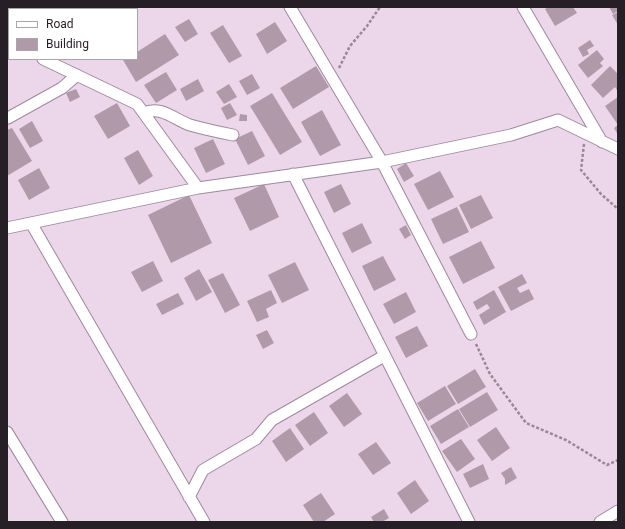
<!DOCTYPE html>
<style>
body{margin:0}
#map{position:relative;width:625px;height:529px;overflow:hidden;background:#ecd6ea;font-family:Roboto,sans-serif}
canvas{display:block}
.frame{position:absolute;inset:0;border:8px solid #271f26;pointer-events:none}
.legend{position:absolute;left:8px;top:8px;width:130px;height:52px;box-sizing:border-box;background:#fff;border:1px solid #a9a5a8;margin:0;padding:5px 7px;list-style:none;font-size:12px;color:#271f26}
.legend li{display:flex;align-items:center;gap:8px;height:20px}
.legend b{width:20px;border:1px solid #a9a5a8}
</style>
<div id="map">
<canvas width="625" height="529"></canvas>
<div class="frame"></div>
<ul class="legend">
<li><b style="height:5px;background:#fff"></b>Road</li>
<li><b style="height:11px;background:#b09aa9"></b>Building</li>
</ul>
</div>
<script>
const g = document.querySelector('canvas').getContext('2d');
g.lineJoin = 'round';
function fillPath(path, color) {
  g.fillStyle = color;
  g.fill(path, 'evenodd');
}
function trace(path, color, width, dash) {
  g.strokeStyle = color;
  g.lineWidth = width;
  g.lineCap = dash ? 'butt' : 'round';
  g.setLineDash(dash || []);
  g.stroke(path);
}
fillPath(new Path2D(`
 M9 7H22L24 9H9V20L7 16V8Z
 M549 7H573L577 13 555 26 545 9Z
 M609 7H618V11L613 14Z
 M618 12V25L612 15Z
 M189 19 198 34 185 42 175 27Z
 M9 21V30L7 29V22Z
 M275 22 287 41 267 54 256 34Z
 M223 25 242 56 229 63 210 33Z
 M165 34 179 55 136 82 123 60 125 59H137V52Z
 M590 40 594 46 587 50 589 54 583 57 578 48Z
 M597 50 604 59 600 63 603 66 588 78 578 65Z
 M316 66 329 87 293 109 280 88Z
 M610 66 618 74V89L617 90 615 87 603 98 591 85Z
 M166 72 177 90 156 103 144 85Z
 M252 74 260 88 247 95 239 81Z
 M198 79 204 91 186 101 180 89Z
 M229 84 237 97 224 104 216 92Z
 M76 89 80 97 70 102 66 93Z
 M272 93 302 142 280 155 250 106Z
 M618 97V135L614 128 618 125 605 106Z
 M117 103 130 126 108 139 94 116Z
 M230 103 237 115 227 120 221 108Z
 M322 110 341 145 320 156 301 122Z
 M240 114 247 115V121H239Z
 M32 121 43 141 30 148 19 129Z
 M12 128 32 161 7 176V130Z
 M252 131 265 156 248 165 235 139Z
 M213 139 225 164 206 173 194 148Z
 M138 150 153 176 139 185 124 158Z
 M406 163 414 176 404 182 397 169Z
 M39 168 50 188 29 200 18 180Z
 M440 171 454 197 428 210 414 184Z
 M264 184 279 217 250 231 234 198Z
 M341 184 351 204 334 213 324 192Z
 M189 195 212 243 171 263 148 215Z
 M481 195 493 218 471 229 459 205Z
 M457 207 469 232 443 244 431 219Z
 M362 223 372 243 352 253 342 233Z
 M406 225 411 235 405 239 399 229Z
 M481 241 495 268 463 284 449 257Z
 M383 256 396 280 374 291 362 266Z
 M153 261 163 281 142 292 131 272Z
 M295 262 309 290 282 303 268 275Z
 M199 269 212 292 196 301 184 278Z
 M223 273 240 305 225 313 208 280Z
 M522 274 527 283 517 288 520 293 529 289 534 299 511 311 498 287Z
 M271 290 277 303 266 309 269 317 257 322 247 301Z
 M494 290 506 312 484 325 479 315 490 308 487 304 477 310 473 302Z
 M406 292 416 312 394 324 383 304Z
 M178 293 184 304 162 315 156 304Z
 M417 326 428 346 406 358 395 337Z
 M267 330 274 343 263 349 256 335Z
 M475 369 486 387 458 404 447 386Z
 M445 386 456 404 428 421 417 403Z
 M487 392 498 410 470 427 459 409Z
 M347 393 362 414 344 427 329 406Z
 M458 409 469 427 441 444 430 426Z
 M314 412 328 433 310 446 295 425Z
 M496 427 510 448 492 461 477 440Z
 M290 428 304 449 286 462 272 441Z
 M461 439 475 459 457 472 442 451Z
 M376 442 391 463 373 475 358 454Z
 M483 464 489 479 470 488 463 474Z
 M511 467 517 478 505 485V479L501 473Z
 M415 480 429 501 411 514 397 493Z
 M321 493 335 514 323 522H314L303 505Z
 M384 509 389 518 382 522H374L371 517Z`), '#b09aa9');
const street = new Path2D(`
 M290 7 382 162 471 334
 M523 7 602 142
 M7 42 9 43
 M43 59 137 104 198 188 382 162 511 135 558 120 618 149
 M144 113C161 105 175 120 190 125 204 129 218 132 233 135
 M8 118 62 88 77 75
 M293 174 469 522
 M31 223 204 522
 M7 228 198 188
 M7 432 62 522
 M189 497 203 470 256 439 272 420 384 356
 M600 522 618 511`);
trace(street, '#9e8a9c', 13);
trace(new Path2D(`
 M339 68 350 46 367 26 380 7
 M584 144 581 170 601 194 618 209
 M476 344 490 374 526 423 566 440 607 465 618 460`), '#988896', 2.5, [3, 2]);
trace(street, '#fff', 11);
</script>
